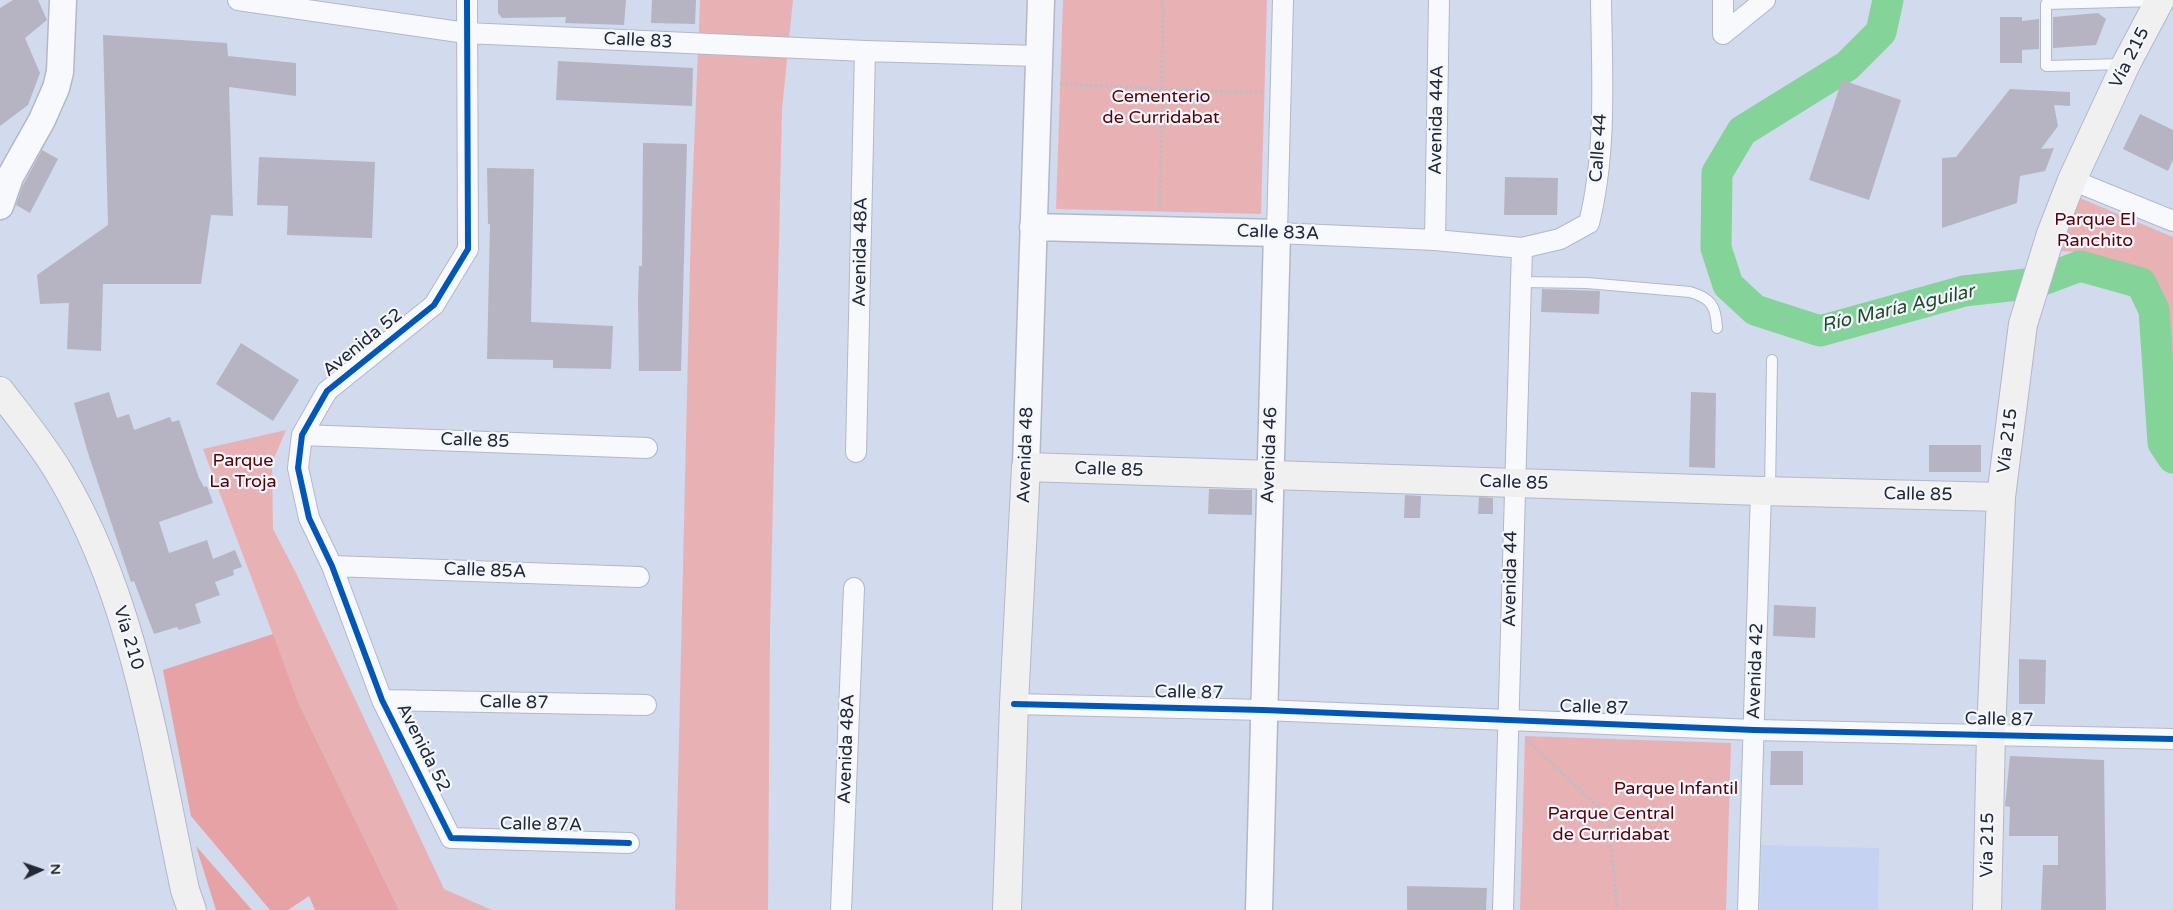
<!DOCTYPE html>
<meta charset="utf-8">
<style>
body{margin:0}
#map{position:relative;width:2173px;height:910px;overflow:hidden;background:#d2daee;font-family:"Varela Round",sans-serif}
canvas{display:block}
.north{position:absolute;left:15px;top:845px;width:50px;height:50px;-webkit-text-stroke:4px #f4f7fe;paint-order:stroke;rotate:87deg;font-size:14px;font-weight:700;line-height:20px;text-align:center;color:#222836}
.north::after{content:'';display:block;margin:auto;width:18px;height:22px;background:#222836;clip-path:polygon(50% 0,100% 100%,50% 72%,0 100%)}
</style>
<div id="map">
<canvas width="2173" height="910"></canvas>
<div class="north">N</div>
</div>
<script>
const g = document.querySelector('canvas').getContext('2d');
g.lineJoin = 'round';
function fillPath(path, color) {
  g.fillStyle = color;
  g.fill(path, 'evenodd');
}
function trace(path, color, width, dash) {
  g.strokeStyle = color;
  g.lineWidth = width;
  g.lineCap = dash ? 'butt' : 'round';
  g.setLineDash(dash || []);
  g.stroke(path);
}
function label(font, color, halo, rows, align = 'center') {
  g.font = font + ' "Varela Round",sans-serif';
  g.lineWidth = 4.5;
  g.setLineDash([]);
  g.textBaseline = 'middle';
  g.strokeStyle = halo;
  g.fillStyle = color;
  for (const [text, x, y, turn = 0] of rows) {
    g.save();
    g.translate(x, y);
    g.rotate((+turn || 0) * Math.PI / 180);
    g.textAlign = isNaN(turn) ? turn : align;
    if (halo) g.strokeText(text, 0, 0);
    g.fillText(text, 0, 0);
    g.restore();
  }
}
fillPath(new Path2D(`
 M1761 845 1879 848 1878 910H1760Z`), '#c5d2f2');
fillPath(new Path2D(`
 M700 0H793L782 109 770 631 768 910H675L691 222Z
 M1063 0H1267L1261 214 1056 209Z
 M2080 198 2173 237V412L2166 304 2154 274 2090 253 2061 251Z
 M286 430 272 463 273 529 297 575 444 889 492 910H399L299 704 203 449Z
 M1525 736 1731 743 1726 910H1520Z`), '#e8b2b5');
fillPath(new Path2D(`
 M273 634 299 704 399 910H315L309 896 288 910H270L191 816 163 670Z
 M196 846 252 910H216Z`), '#e7a2a5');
trace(new Path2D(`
 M1888 0 1881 32 1847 66 1742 131 1717 173 1716 248 1728 285 1755 310 1820 331 1964 291 2035 283 2080 266 2141 283 2154 310 2163 443 2173 458`), '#84d398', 31);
fillPath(new Path2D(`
 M13 0H38L47 20 25 38 40 73 28 105 0 126V8Z
 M498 0H626L624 25 565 23 566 17 502 18 498 13Z
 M652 0H696L695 24 651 23Z
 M2098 13 2106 19 2096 45 2053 48V17Z
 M2000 17H2022V21L2039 19V49L2022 50V63H2000Z
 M103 35 227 43 228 56 296 63V96L229 87 233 216 211 215 201 284H103L101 351 67 349 69 303 40 304 37 275 108 225Z
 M558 61 693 68 692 106 556 100Z
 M1842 80 1901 100 1869 200 1809 180Z
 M2010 89 2070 92V106L2054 105 2058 126 2041 149 2054 148 2045 171 2020 176 2017 203 1942 228V158L1956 157Z
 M2140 114 2173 130V160L2168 171 2123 149Z
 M643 143 687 144 681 371H639L638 299 639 266H642Z
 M42 150 58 159 30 213 16 205 22 187Z
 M259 157 375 162 372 238 287 235 288 206 257 205Z
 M487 168 534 169 531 322 613 326 611 369 553 368V360L487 359 490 224H488Z
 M1505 177 1558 178 1557 215H1504Z
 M1542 289 1600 291 1599 314 1541 312Z
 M241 343 299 380 273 421 216 384Z
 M109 392 117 418 129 414 134 430 170 417 172 422 179 420 199 478 204 487 207 486 213 503 159 522 169 553 207 540 213 559 235 550 242 567 233 570 234 575 215 582 220 595 195 604 201 623 179 630 177 627 154 634 134 581 131 582 87 450 74 403Z
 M1691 392 1716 393 1715 468 1689 467Z
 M1929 445H1981V472H1929Z
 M1209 489 1252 490V515L1208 514Z
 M1405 495 1421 496 1420 518H1404Z
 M1479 497 1493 498V514H1478Z
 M1774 605 1816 607 1815 638 1773 636Z
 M2019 659 2046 660 2045 704H2019Z
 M1771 751H1803V785H1770Z
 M2010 756 2104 760 2106 910H2041L2043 865H2058V836H2009L2010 807 2005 806Z
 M1407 886 1487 888 1486 910H1407Z`), '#b6b4c3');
const service = new Path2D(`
 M2124 64 2046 66V4L2156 1
 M1521 282 1587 283 1690 292C1711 298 1716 306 1717 328
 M1770 491 1772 360`);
const minor = new Path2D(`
 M238 0 466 33 865 51 1038 56
 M467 0 468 249 434 305 327 391 302 435 298 468 309 518 332 566 382 700 451 838 629 843
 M1283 0 1277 233 1435 240 1522 248 1560 239 1589 223C1607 151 1602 74 1601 0
 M1723 0V34
 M1723 34 1765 0
 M2072 180 2173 221
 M1435 240 1439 0
 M302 435 647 448
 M856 452 865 51
 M332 566 639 577
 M382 700 646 705
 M1014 704 1263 710 1754 730 2173 739
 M841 910 854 588
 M1503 910 1522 248
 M1748 910 1761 491`);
const tertiary = new Path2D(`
 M0 206 10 177 42 120 56 88 60 72 63 0
 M1033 227 1277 233 1259 910
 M1026 467 1041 0`);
const secondary = new Path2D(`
 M0 391C20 417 43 445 60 474 135 600 155 749 185 890L192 910
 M1007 910 1014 704 1026 467 1761 491 2001 497
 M1987 910 1991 734 2001 497 2023 324 2051 234 2072 180 2126 64 2160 0`);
trace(service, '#b2b8c8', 12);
trace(minor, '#b2b8c8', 22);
trace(tertiary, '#b2b8c8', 29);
trace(secondary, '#b2b8c8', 30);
trace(new Path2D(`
 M1060 84 1264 93
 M1160 208 1163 0
 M1527 740 1609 817 1617 910`), '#babec5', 3, [2.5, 2.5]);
trace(service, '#f8f9fc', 10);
trace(minor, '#f8f9fc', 20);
trace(tertiary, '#f8f9fc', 26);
trace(secondary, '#f1f0f0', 28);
trace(new Path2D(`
 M467 0 468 249 434 305 327 391 302 435 298 468 309 518 332 566 382 700 451 838 629 843
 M1014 704 1263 710 1754 730 2173 739`), '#0057b8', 6);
label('18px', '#222836', '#f4f7fe', [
 ["Calle 83",638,41,3],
 ["Vía 215",2130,58,-63],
 ["Avenida 44A",1437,120,-89],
 ["Calle 44",1599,148,-86],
 ["Calle 83A",1278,233,2],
 ["Avenida 48A",861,252,-89],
 ["Avenida 52",363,343,-39],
 ["Calle 85",475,441,2],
 ["Vía 215",2008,441,-83],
 ["Avenida 48",1026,455,-88],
 ["Avenida 46",1270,455,-88],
 ["Calle 85",1109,470,2],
 ["Calle 85",1514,483,2],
 ["Calle 85",1918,495,1],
 ["Calle 85A",485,571,2],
 ["Avenida 44",1511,579,-89],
 ["Vía 210",128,638,73],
 ["Avenida 42",1756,671,-88],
 ["Calle 87",1189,693,1],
 ["Calle 87",514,703,1],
 ["Calle 87",1594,708,2],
 ["Calle 87",1999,720,1],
 ["Avenida 52",423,748,63],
 ["Avenida 48A",847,749,-88],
 ["Calle 87A",541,825,1],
 ["Vía 215",1988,845,-89]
]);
label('18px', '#580105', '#f4f7fe', [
 ["Cementerio",1161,97],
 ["de Curridabat",1161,118],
 ["Parque El",2095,220],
 ["Ranchito",2095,241],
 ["Parque",243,461],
 ["La Troja",243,482],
 ["Parque Infantil",1676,789],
 ["Parque Central",1611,814],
 ["de Curridabat",1611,835]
]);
label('italic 19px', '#1f4a25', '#f4f7fe', [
 ["Río María Aguilar",1898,309,-13]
]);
</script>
